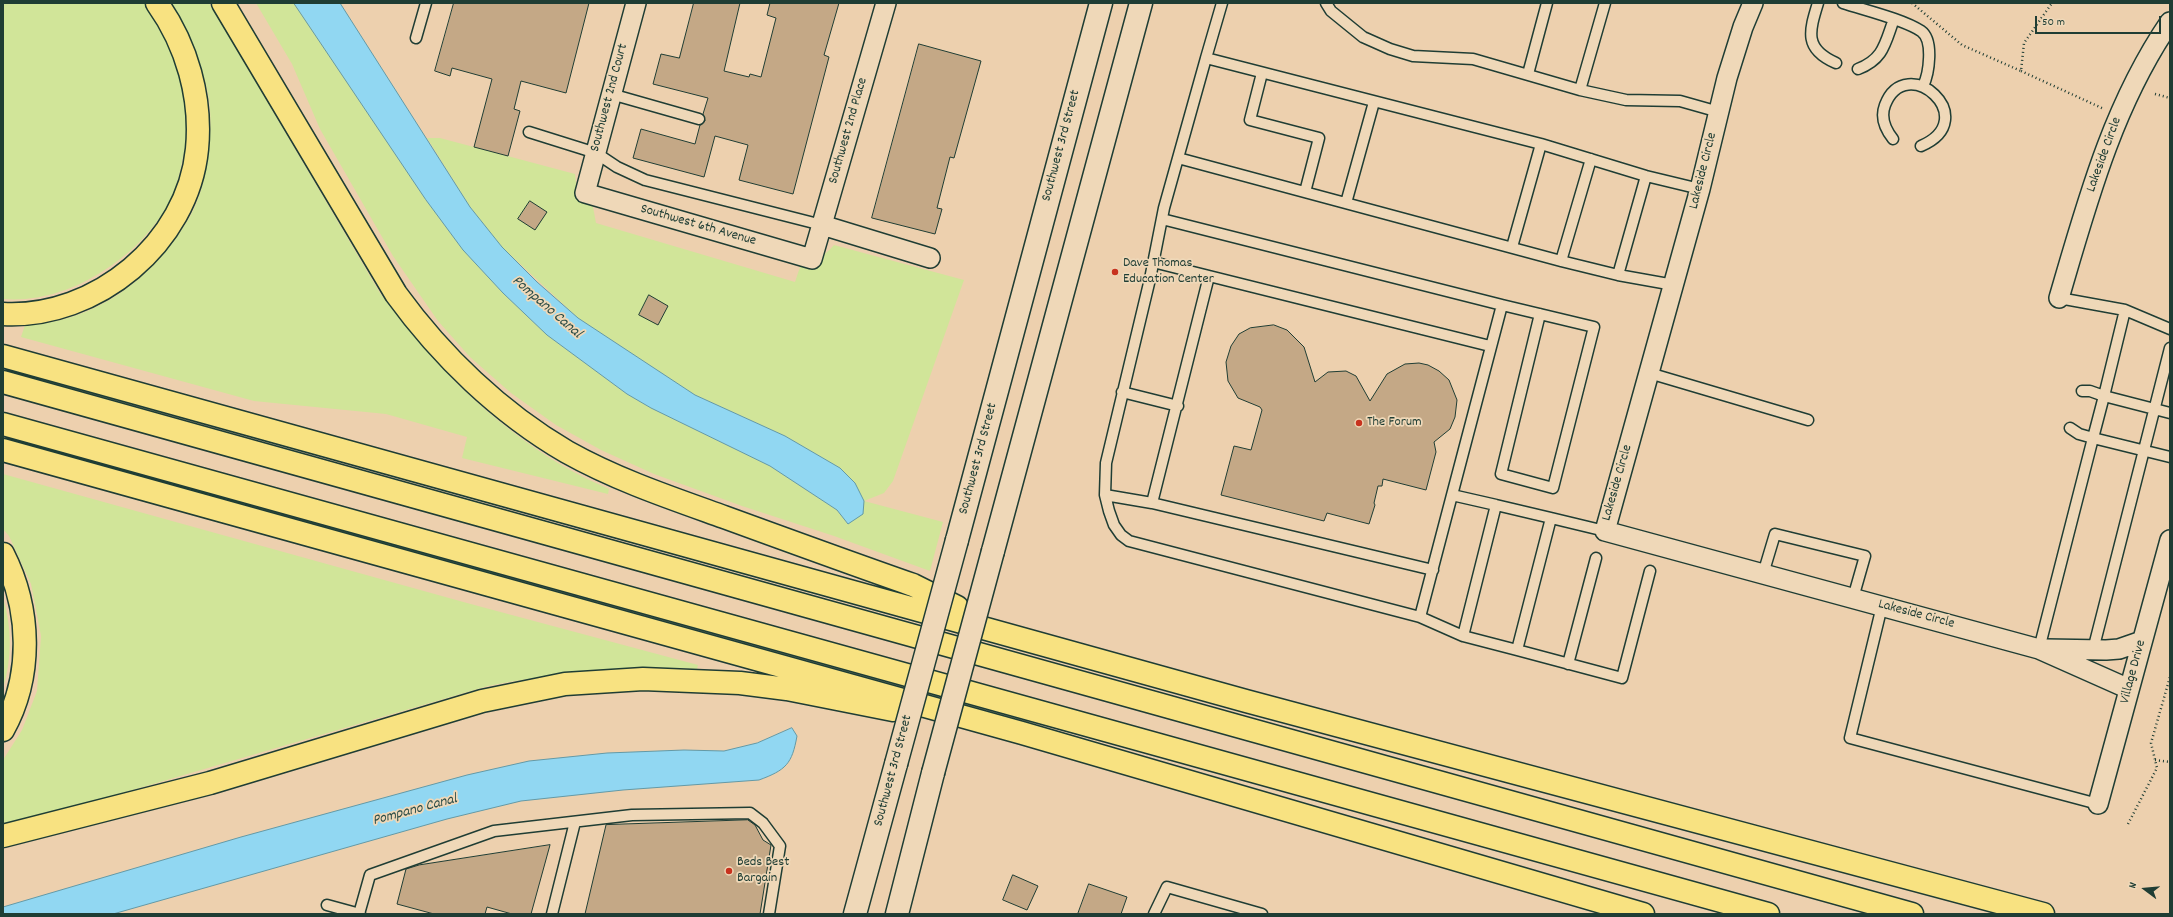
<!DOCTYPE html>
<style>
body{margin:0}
#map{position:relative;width:2173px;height:917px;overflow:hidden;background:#edd0ae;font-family:Dekko,sans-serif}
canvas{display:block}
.frame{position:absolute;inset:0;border:4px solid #1f3d34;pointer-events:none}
.north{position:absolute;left:2125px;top:869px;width:40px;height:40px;-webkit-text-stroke:3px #efd8b8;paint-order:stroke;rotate:286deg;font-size:11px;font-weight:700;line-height:16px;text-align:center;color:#1f3d34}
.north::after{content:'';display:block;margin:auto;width:14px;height:18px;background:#1f3d34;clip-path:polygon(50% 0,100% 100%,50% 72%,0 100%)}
.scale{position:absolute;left:2035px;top:16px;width:126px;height:18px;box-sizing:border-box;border:2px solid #1f3d34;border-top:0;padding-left:5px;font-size:12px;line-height:14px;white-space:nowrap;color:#1f3d34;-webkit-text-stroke:3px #efd8b8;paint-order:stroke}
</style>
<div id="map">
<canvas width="2173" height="917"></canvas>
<div class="frame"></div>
<div class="north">N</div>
<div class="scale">50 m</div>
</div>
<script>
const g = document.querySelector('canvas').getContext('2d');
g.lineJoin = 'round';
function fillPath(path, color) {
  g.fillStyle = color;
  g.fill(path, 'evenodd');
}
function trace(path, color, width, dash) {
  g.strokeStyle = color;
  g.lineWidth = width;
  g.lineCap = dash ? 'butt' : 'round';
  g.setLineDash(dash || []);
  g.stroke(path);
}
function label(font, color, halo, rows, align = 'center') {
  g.font = font + ' Dekko,sans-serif';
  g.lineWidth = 3.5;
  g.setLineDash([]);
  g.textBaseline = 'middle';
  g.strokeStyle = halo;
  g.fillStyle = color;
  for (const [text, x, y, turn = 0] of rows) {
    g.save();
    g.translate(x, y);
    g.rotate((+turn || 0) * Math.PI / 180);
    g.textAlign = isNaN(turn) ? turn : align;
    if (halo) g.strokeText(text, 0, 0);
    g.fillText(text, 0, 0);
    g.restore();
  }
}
fillPath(new Path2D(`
 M3 3H146C172 38 189 86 188 130 188 140 184 152 182 162 179 179 173 199 163 213 147 237 127 256 103 271 74 290 38 302 3 299Z
 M168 3H209L380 293C432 363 488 421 563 466 577 474 593 482 609 489L608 494 462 458 467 437 386 414 254 401 21 337 25 325C94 322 150 281 186 223 206 193 212 145 210 109 208 73 186 34 168 3Z
 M256 3H294L426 200 463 250 503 293 547 335 627 394 651 408 770 466 837 510 848 524 855 483 840 468 785 436 695 395 578 318 502 247 470 207 427 138H440L575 174C576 190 581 197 593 207L596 223 795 282 800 267C814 263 824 256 834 245L964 280 893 481 884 493 864 501 943 522 930 571 834 536 742 506 654 474 601 450 556 425 511 393 470 357 438 321 393 256 320 129 292 64Z
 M3 474 467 603 698 665 697 669C626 667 557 673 488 686L61 811 3 825V760L22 730 37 691 41 636 31 584 9 536 3 529Z
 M3 598C12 626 12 660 3 688Z`), '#d1e599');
const water = new Path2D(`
 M294 3H340L470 207 502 247 537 282 578 318 695 395 785 436 840 468 855 483 864 501 863 514 848 524 837 510 770 466 651 408 627 394 547 335 503 293 463 250 426 200Z
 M792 728 797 736C792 764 786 770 759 780L623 790 521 801 447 819 113 914H3V907L241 837 467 775 529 761 607 753 684 750 724 751 757 743Z`);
fillPath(water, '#91d7f2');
trace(water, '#6399a6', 1);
const building = new Path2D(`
 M454 3H589L566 93 521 81 514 109 520 111 508 156 474 147 492 79 452 68 450 76 435 71Z
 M694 3H740L724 71 749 77 750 74 761 77 776 18 767 15 770 3H839L824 55 829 57 793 194 739 180 748 145 715 136 704 177 633 158 641 129 695 144 700 125 705 121 703 114 708 98 653 84 661 54 679 58Z
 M919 44 981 61 954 158 950 157 937 208 942 209 935 234 872 218Z
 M530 201 547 212 535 230 518 219Z
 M649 295 668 306 658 325 639 315Z
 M1274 325 1287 330 1304 347 1315 382 1328 372 1346 371 1356 376 1370 401 1387 374 1405 364 1419 363 1428 365 1439 371 1449 380 1457 400 1455 417 1450 429 1434 442 1436 452 1426 490 1383 479 1382 486H1378L1374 503 1375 505 1369 524 1327 513 1324 521 1221 495 1234 446 1251 450 1262 410 1260 407 1238 398 1228 381 1226 362 1231 346 1239 334 1250 328Z
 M748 820 755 825 763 840 771 845 760 914H585L606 825Z
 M550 845 531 914H512L487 907 485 914H434L397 904 406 869 419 865Z
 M1013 875 1038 886 1027 910 1003 900Z
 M1089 884 1127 897 1121 914H1078Z`);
fillPath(building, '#c4a886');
trace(building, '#1f3d34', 1);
const lane = new Path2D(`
 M1222 3 1206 58 1541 144 1646 176 1700 189
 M1326 3 1331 11 1363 37 1390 49 1413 56 1473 59 1580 90 1626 100 1680 101 1719 112
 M1818 3C1809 32 1804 49 1836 63
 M1843 3C1864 10 1903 19 1921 31 1934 40 1929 74 1923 86
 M416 38 426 3
 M1206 58 1178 158 1561 261 1618 275 1674 285
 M1858 69C1884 59 1885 43 1894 19
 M1262 73 1250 120 1319 138 1305 192
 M1528 74 1547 3
 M1580 90 1605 3
 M611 94 699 119
 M529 132 596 153 617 167 645 180 822 225
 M1893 139C1885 129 1880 118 1885 105 1906 50 1984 119 1921 146
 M1178 158 1164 208 1150 279 1106 463 1105 495 1109 511 1114 525 1121 535 1129 541 1420 617 1463 636 1496 505 1452 495 1420 617
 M1346 203 1374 102
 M1162 219 1502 305
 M1512 247 1541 144
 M1561 261 1591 159
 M1618 275 1646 176
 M1209 276 1490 346
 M2059 298 2125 310 2170 329
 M1649 373 1808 420
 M2082 391H2090L2104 396 2125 310
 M1122 392 1178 406
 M2170 413 2104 396 2093 438 2170 457
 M1105 495 1152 503 1433 570
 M1452 495 1502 305 1594 327 1553 488 1501 474 1540 314
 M1152 503 1209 276 1153 262
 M1551 518 1605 531
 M1763 574 1775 534 1865 556 1853 598
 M1882 606 1850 738 2098 804
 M1463 636 1517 650 1551 518 1496 505
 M2039 649 2093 438 2079 434 2070 428
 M1517 650 1622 678 1650 571
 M2093 650 2170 348
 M1568 664 1596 558
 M327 905 360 914
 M359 914 370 875 494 831 632 815 750 813 763 823 780 846 769 914
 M552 914 575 822
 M1154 914 1167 887 1262 914`);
const street = new Path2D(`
 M636 3 585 193 812 259 886 3
 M1753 3 1743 27 1727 78 1700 189 1605 531 2039 649 2129 689
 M822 225 930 258
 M2059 298C2087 202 2113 105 2170 22
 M2045 649 2106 650 2119 649 2142 641
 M2098 804 2170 540`);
const secondary = new Path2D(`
 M957 540 1101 3
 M993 551 1141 3
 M855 914 896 764
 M897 914 933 773`);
const highway = new Path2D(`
 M223 3 396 294C441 356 500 413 567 452 617 480 671 498 724 517 787 540 850 563 913 585L957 607
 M3 314C96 319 188 243 197 149 202 98 187 45 157 3
 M3 356 1246 701 2043 914
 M3 382 1912 914
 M3 424 1768 914
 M3 450 1022 733 1643 914
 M3 554C31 609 33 676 3 730
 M3 836 210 783 482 701 565 684 643 679 740 683 787 689 893 710`);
trace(lane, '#1f3d34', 13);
trace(street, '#1f3d34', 22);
trace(secondary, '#1f3d34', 25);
trace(highway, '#1f3d34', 25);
trace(new Path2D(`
 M1912 3 1962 45 2021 71 2024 43 2052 3
 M2021 71 2104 109
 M2155 94 2170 98
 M2155 760 2170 762
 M2128 824 2157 768 2151 743 2170 677`), '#1f3d34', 2.5, [1, 3]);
trace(lane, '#efd8b8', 10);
trace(street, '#efd8b8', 19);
trace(secondary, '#efd8b8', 22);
trace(highway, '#f8e281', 22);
const secondaryBridge = new Path2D(`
 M896 764 957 540
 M933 773 993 551`);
trace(secondaryBridge, '#1f3d34', 25, []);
trace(secondaryBridge, '#efd8b8', 22);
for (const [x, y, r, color] of [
 [1115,272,4,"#c8321e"],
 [1359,423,4,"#c8321e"],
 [729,871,4,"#c8321e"]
]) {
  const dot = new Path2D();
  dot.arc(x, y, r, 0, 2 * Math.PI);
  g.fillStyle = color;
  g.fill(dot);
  trace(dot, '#efd8b8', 1.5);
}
label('14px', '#1f3d34', '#efd8b8', [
 ["Southwest 2nd Court",610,98,-75],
 ["Southwest 2nd Place",849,131,-74],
 ["Southwest 3rd Street",1062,146,-75],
 ["Lakeside Circle",2105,155,-70],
 ["Lakeside Circle",1704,171,-76],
 ["Southwest 6th Avenue",698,226,16],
 ["Southwest 3rd Street",979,459,-75],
 ["Lakeside Circle",1618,483,-74],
 ["Lakeside Circle",1916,615,15],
 ["Village Drive",2134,672,-75],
 ["Southwest 3rd Street",894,771,-75]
]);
label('14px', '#1f3d34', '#efd8b8', [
 ["Dave Thomas",1123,264],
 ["Education Center",1123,280],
 ["The Forum",1367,423],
 ["Beds Best",737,863],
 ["Bargain",737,879]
], 'left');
label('italic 15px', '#2a4c47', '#efd8b8', [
 ["Pompano Canal",546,308,41],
 ["Pompano Canal",415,811,-15]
]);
</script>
